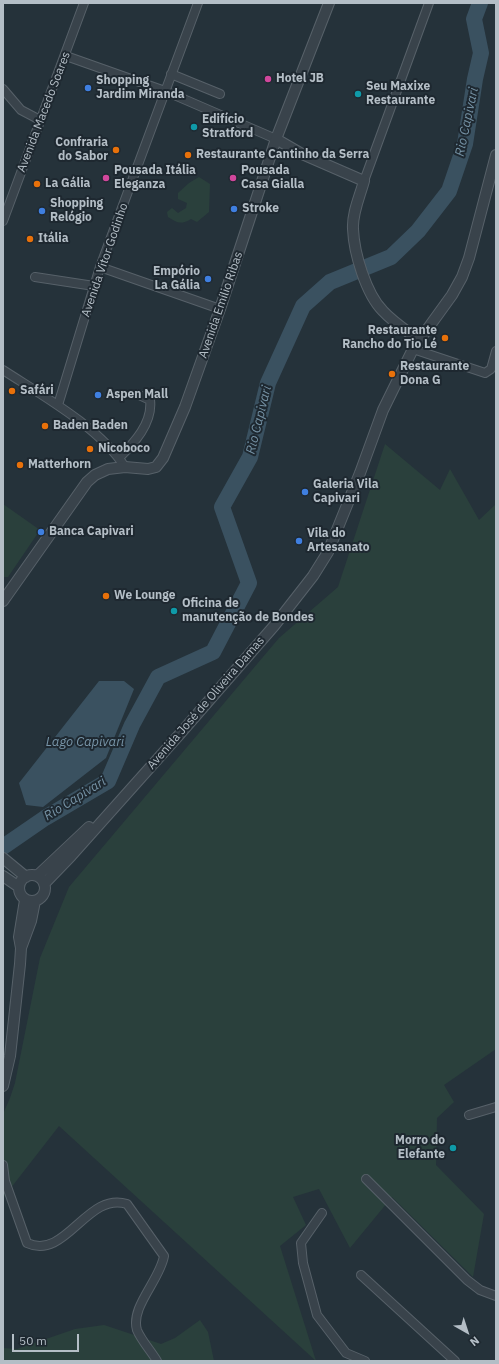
<!DOCTYPE html>
<meta charset="utf-8">
<style>
body{margin:0}
#map{position:relative;width:499px;height:1364px;overflow:hidden;background:#25323a;font-family:"IBM Plex Sans",sans-serif}
canvas{display:block}
.frame{position:absolute;inset:0;border:4px solid #b4bec6;pointer-events:none}
.north{position:absolute;left:447px;top:1312px;width:40px;height:40px;-webkit-text-stroke:3px #1e2830;paint-order:stroke;rotate:141deg;font-size:11px;font-weight:700;line-height:16px;text-align:center;color:#b4bec6}
.north::after{content:'';display:block;margin:auto;width:14px;height:18px;background:#b4bec6;clip-path:polygon(50% 0,100% 100%,50% 72%,0 100%)}
.scale{position:absolute;left:12px;top:1334px;width:67px;height:18px;box-sizing:border-box;border:2px solid #b4bec6;border-top:0;padding-left:5px;font-size:12px;line-height:14px;white-space:nowrap;color:#b4bec6;-webkit-text-stroke:3px #1e2830;paint-order:stroke}
</style>
<div id="map">
<canvas width="499" height="1364"></canvas>
<div class="frame"></div>
<div class="north">N</div>
<div class="scale">50 m</div>
</div>
<script>
const g = document.querySelector('canvas').getContext('2d');
g.lineJoin = 'round';
function fillPath(path, color) {
  g.fillStyle = color;
  g.fill(path, 'evenodd');
}
function trace(path, color, width, dash) {
  g.strokeStyle = color;
  g.lineWidth = width;
  g.lineCap = dash ? 'butt' : 'round';
  g.setLineDash(dash || []);
  g.stroke(path);
}
function label(font, color, halo, rows, align = 'center') {
  g.font = font + ' "IBM Plex Sans",sans-serif';
  g.lineWidth = 4;
  g.setLineDash([]);
  g.textBaseline = 'middle';
  g.strokeStyle = halo;
  g.fillStyle = color;
  for (const [text, x, y, turn = 0] of rows) {
    g.save();
    g.translate(x, y);
    g.rotate((+turn || 0) * Math.PI / 180);
    g.textAlign = isNaN(turn) ? turn : align;
    if (halo) g.strokeText(text, 0, 0);
    g.fillText(text, 0, 0);
    g.restore();
  }
}
fillPath(new Path2D(`
 M199 177 210 184 209 212 197 222 191 219C181 225 177 223 168 217L167 212 172 208 178 213 186 208 187 203 178 199V193L189 183Z
 M385 444 440 490 450 469 479 520 496 504V1049L444 1085 454 1102 437 1118 436 1165 484 1214 473 1277 392 1197 350 1248 319 1189 293 1197 306 1225 280 1246 316 1361 59 1126 3 1198V1114L10 1098 15 1083 40 958 69 887 279 638 338 587Z
 M3 504 40 530 8 577H3Z
 M200 1320 208 1332 214 1361H3V1348L17 1349 75 1329 104 1325 161 1344 175 1338Z`), '#2a403c');
fillPath(new Path2D(`
 M99 681H124L134 689 106 758 43 807 26 805 19 783Z`), '#3a5160');
trace(new Path2D(`
 M3 847 45 818 108 781 132 725 158 677 213 652 249 583 222 507 250 457 268 383 303 306 330 282 391 257 418 231 449 191 465 144 475 79 481 53 474 19 480 3`), '#3a5160', 16);
const minor = new Path2D(`
 M66 56 165 91 276 139
 M171 74 220 94
 M3 89 21 110 40 120
 M364 181 429 3
 M3 221 84 3
 M100 267 220 309
 M35 277 94 286
 M413 349 485 373 491 369 496 351
 M3 370C43 396 99 427 125 467
 M58 405 100 267 198 3
 M119 458C134 443 153 423 150 400L137 394
 M469 1115 496 1107
 M3 1165 5 1181 27 1243C66 1261 87 1191 127 1204L164 1256C160 1280 130 1307 137 1330 141 1340 151 1351 157 1361
 M366 1179 467 1280 480 1290 496 1296
 M322 1213 301 1243 303 1263 317 1315 346 1353 365 1361
 M361 1275 455 1361`);
const tertiary = new Path2D(`
 M276 139 302 154 364 181C360 196 352 213 353 229 354 253 366 294 383 311 393 322 407 331 419 340
 M3 601 87 482 95 475 108 469 125 467 148 469 156 467 163 458 185 407 220 309 276 139 329 3
 M3 858 26 877
 M19 888a13 13 0 1 1 26 0a13 13 0 1 1-26 0Z
 M3 876 19 887
 M37 876 89 827
 M44 884 71 856 179 735 274 626 313 576 328 552 360 473 383 410 413 349 452 295 462 277 469 258 496 155
 M21 948 31 921 35 901
 M3 1086 10 1056 20 964 21 948 19 937 25 900`);
trace(minor, '#576169', 10);
trace(tertiary, '#576169', 12);
trace(minor, '#39434b', 8);
trace(tertiary, '#39434b', 10);
for (const [x, y, r, color] of [
 [268,79,4,"#d1479c"],
 [88,88,4,"#3f7fe0"],
 [358,94,4,"#0f9aa8"],
 [194,127,4,"#0f9aa8"],
 [116,150,4,"#e8710a"],
 [188,155,4,"#e8710a"],
 [106,178,4,"#d1479c"],
 [233,178,4,"#d1479c"],
 [37,184,4,"#e8710a"],
 [234,209,4,"#3f7fe0"],
 [42,211,4,"#3f7fe0"],
 [30,239,4,"#e8710a"],
 [208,279,4,"#3f7fe0"],
 [445,338,4,"#e8710a"],
 [392,374,4,"#e8710a"],
 [12,391,4,"#e8710a"],
 [98,395,4,"#3f7fe0"],
 [45,426,4,"#e8710a"],
 [90,449,4,"#e8710a"],
 [20,465,4,"#e8710a"],
 [305,492,4,"#3f7fe0"],
 [41,532,4,"#3f7fe0"],
 [299,541,4,"#3f7fe0"],
 [106,596,4,"#e8710a"],
 [174,611,4,"#0f9aa8"],
 [453,1148,4,"#0f9aa8"]
]) {
  const dot = new Path2D();
  dot.arc(x, y, r, 0, 2 * Math.PI);
  g.fillStyle = color;
  g.fill(dot);
  trace(dot, '#1e2830', 1.5);
}
label('bold 12px', '#b4bec6', '#1e2830', [
 ["Hotel JB",276,79],
 ["Shopping",96,81],
 ["Jardim Miranda",96,95],
 ["Seu Maxixe",366,87],
 ["Restaurante",366,101],
 ["Edifício",202,120],
 ["Stratford",202,134],
 ["Confraria",108,143,"right"],
 ["do Sabor",108,157,"right"],
 ["Restaurante Cantinho da Serra",196,155],
 ["Pousada Itália",114,171],
 ["Eleganza",114,185],
 ["Pousada",241,171],
 ["Casa Gialla",241,185],
 ["La Gália",45,184],
 ["Shopping",50,204],
 ["Relógio",50,218],
 ["Stroke",242,209],
 ["Itália",38,239],
 ["Empório",200,272,"right"],
 ["La Gália",200,286,"right"],
 ["Restaurante",437,331,"right"],
 ["Rancho do Tio Lé",437,345,"right"],
 ["Restaurante",400,367],
 ["Dona G",400,381],
 ["Safári",20,391],
 ["Aspen Mall",106,395],
 ["Baden Baden",53,426],
 ["Nicoboco",98,449],
 ["Matterhorn",28,465],
 ["Galeria Vila",313,485],
 ["Capivari",313,499],
 ["Banca Capivari",49,532],
 ["Vila do",307,534],
 ["Artesanato",307,548],
 ["We Lounge",114,596],
 ["Oficina de",182,604],
 ["manutenção de Bondes",182,618],
 ["Morro do",445,1141,"right"],
 ["Elefante",445,1155,"right"]
], 'left');
label('12px', '#b4bec6', '#1e2830', [
 ["Avenida Macedo Soares",44,112,-69],
 ["Avenida Vitor Godinho",105,260,-71],
 ["Avenida Emílio Ribas",221,305,-71],
 ["Avenida José de Oliveira Damas",206,703,-49]
]);
label('italic 13px', '#7794a7', '#1e2830', [
 ["Rio Capivari",467,122,-78],
 ["Rio Capivari",259,420,-76],
 ["Lago Capivari",85,742],
 ["Rio Capivari",75,799,-32]
]);
</script>
